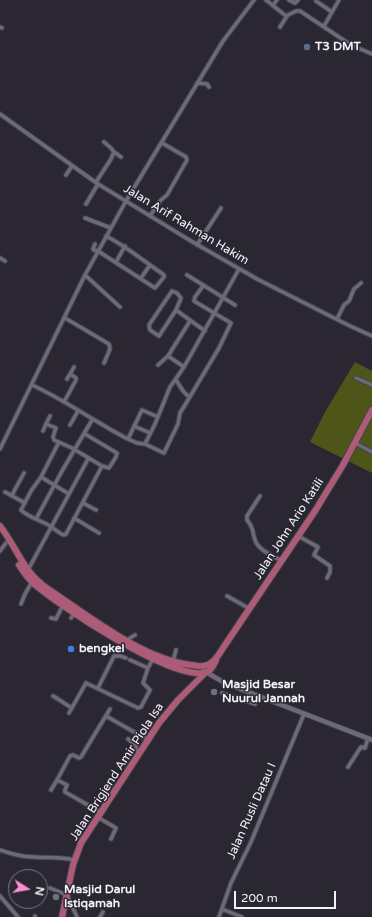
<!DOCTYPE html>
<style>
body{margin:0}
#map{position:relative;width:372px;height:917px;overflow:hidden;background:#2a2733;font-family:"Varela Round",sans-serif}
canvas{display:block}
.north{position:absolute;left:8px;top:869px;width:40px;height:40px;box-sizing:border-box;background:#2a2733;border:1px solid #7a7882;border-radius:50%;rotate:101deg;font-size:11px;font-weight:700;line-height:16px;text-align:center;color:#f3f1f9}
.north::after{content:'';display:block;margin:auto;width:14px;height:18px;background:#f790cd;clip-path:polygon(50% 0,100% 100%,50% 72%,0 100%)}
.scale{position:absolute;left:234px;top:891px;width:102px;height:18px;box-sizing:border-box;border:2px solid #f3f1f9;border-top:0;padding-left:5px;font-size:12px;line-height:14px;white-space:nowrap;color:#f3f1f9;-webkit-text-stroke:3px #2a2733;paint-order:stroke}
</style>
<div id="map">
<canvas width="372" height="917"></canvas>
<div class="north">N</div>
<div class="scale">200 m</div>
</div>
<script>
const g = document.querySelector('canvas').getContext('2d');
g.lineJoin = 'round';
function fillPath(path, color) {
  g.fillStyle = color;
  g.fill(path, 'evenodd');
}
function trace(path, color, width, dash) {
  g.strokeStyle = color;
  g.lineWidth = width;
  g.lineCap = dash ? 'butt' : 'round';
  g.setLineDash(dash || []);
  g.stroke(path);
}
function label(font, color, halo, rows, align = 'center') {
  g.font = font + ' "Varela Round",sans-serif';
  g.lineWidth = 3;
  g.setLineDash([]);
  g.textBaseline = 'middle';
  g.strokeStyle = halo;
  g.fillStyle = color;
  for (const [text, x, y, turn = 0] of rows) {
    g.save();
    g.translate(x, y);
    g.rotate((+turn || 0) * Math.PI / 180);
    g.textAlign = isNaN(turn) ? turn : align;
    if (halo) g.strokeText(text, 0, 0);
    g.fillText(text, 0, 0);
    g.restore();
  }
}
fillPath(new Path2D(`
 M355 362 372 371V473L310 442 325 412Z`), '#4e5519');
const minor = new Path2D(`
 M266 0 286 16 296 11H300L351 45 372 54
 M289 0 295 3 298 0
 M316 1 332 12
 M273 5 277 0
 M324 26 339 0
 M0 27 2 28
 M280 27 287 16
 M197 83 207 84 209 87
 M0 114 98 184 191 241 257 279 350 326 372 336
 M114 152 121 157
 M66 175 72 166
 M96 182 111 159 114 152 111 148 104 142
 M86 204 98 184
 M150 216 161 200 167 195 187 160 186 157 162 143
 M85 218 111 228
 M106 236C122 244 136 255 150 265L141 278
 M95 244 93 249 94 250 98 251 155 288 164 277V275L150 265
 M197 245 221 208
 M0 258 5 261
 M116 262 125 246
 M85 275 120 307
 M187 275 235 305
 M176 310 181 298 177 293 172 291 149 325 150 330 159 336 176 310 205 331
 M65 318 109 344 110 349 104 363
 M337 319 344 305 349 301 354 289 361 283
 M158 365 168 356
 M184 367 168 356 190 321
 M356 378 372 385
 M67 379 70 374
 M176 380 183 391 189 397
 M32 385C65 400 95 422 128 439L142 410 158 417
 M64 402 76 380V378L70 374 74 367
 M50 416 46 424 56 428 53 437 54 440 72 448 102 466 109 468 116 457 117 453 85 434
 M70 425 78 411
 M134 426 150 433
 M43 431 46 424
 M128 439 137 443 145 444 164 453 178 424 180 413 185 405 219 348 231 323 194 301 195 297 203 286
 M59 442 41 477 31 491 21 510C29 518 41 520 50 526 55 529 58 533 64 535L66 534 102 466
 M355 443 372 452
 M145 444 155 424 170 387 184 367 239 269
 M0 449 85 275 126 201 223 41 254 0
 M41 477 69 494
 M5 492 25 503
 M12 495 24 473
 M260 496 247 516V520C254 528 252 531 255 540 258 550 273 556 282 561
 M83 503 96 510
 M74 518 99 533
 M36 519 62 471 92 420
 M298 536 318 547 314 555 330 566V572L327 578
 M0 551 6 543
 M28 570 88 459
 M227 596 250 609
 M21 604 25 594 32 582
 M51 618 56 619 63 605
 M71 618 75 613
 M128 641 130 638 135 635
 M130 660 148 668 153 659
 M173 661 176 650
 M98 688 114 656H120L126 658
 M222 693 255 704
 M53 696C60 700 65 704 72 708
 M69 713 86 683 138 708 141 707 150 690 143 683 148 668
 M106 716 148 740
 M128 739 136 745V750L141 752
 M348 767 361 747 365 748 368 738
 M51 790 57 780
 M102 813 65 792V790L67 785 57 780 70 756 73 755 79 758 81 757 110 709
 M99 818 116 828 111 839
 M0 850C11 854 22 857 34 857 48 858 61 857 74 860
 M50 888 67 895 77 917
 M0 896 18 917
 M222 909 242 917
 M35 917V916
 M100 917 103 912
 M219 917 231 883 251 842 304 714`);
const tertiary = new Path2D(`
 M204 671 225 683 372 740`);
const primary = new Path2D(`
 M0 526C18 549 22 571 48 589 89 616 142 659 191 665 195 665 199 667 203 666 213 665 218 656 223 648L315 511 343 465 372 410
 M19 565C23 571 27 577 32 582 56 604 176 684 207 672 212 670 214 664 216 660
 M62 917 73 865 81 843 159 723 178 700 205 673`);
trace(minor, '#44424b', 5.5);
trace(tertiary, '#44424b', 6);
trace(primary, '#44424b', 8);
trace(minor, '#6d6977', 3.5);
trace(tertiary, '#6d6977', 4.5);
trace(primary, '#ac5c77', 6);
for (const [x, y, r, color] of [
 [307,47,4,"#5c6f8a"],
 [71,649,4,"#3f7fe0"],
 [214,692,4,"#6b7280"],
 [56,897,4,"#6b7280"]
]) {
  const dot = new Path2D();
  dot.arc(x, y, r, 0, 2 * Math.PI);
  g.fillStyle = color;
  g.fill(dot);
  trace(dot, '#2a2733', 1.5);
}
label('bold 12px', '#f3f1f9', '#2a2733', [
 ["T3 DMT",315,47],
 ["bengkel",79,649],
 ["Masjid Besar",222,685],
 ["Nuurul Jannah",222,699],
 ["Masjid Darul",64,890],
 ["Istiqamah",64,904]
], 'left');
label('12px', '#f3f1f9', '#2a2733', [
 ["Jalan Arif Rahman Hakim",186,225,31],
 ["Jalan John Ario Katili",289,529,-57],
 ["Jalan Brigjend Amir Piola Isa",117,772,-57],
 ["Jalan Rusli Datau I",252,811,-66]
]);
</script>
